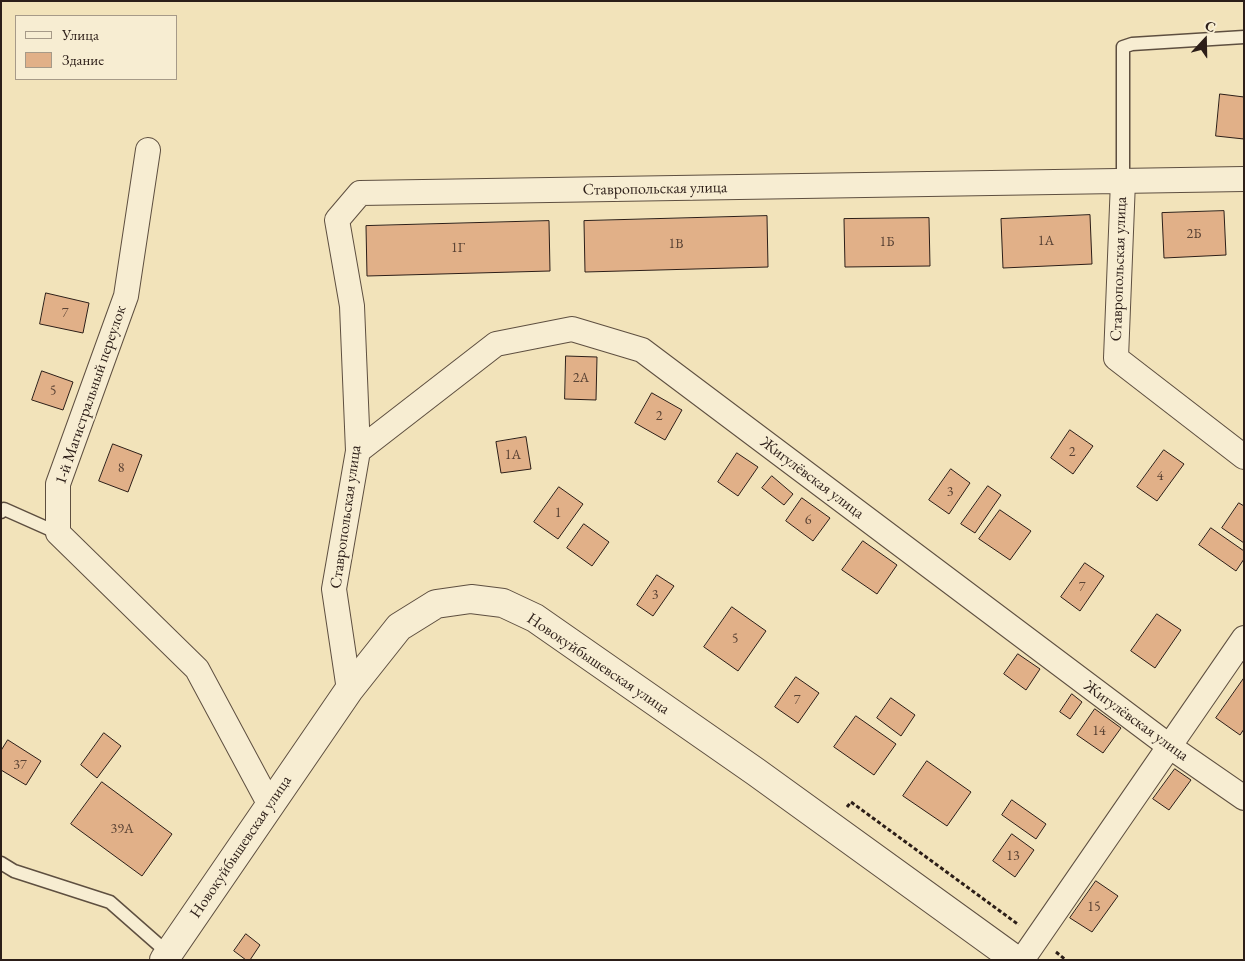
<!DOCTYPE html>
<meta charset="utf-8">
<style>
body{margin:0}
#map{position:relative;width:1245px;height:961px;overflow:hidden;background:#f2e3ba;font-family:"EB Garamond",serif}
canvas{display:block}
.frame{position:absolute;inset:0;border:2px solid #2c1e18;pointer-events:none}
.legend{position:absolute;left:15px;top:15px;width:162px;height:65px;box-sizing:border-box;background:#f7edd2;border:1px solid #a69a88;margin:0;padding:6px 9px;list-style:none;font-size:15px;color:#2c1e18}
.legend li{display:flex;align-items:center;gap:10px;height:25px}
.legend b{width:25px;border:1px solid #a69a88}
.north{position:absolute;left:1180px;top:15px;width:50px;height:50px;-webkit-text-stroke:4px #f7edd2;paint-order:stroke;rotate:21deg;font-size:14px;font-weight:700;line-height:20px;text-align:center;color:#2c1e18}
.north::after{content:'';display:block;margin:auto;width:18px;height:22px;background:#2c1e18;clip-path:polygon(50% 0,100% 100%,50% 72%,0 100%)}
</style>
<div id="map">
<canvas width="1245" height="961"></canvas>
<div class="frame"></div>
<ul class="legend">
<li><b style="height:6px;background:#f7edd2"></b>Улица</li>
<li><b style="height:14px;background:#e1b088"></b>Здание</li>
</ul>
<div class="north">С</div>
</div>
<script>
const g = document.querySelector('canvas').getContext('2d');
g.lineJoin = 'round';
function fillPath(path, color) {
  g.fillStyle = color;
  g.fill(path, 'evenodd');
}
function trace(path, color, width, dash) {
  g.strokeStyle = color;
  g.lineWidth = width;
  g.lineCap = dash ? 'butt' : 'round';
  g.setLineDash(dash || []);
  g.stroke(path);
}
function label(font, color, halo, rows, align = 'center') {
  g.font = font + ' "EB Garamond",serif';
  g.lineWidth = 4.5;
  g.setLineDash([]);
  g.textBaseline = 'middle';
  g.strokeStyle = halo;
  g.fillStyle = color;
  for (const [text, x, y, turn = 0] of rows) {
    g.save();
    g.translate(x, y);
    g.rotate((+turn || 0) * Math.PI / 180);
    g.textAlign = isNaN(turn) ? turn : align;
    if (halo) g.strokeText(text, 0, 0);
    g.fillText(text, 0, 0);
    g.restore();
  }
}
const building = new Path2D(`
 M1220 94 1244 97V139L1216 136Z
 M1224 211 1226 255 1164 258 1162 213Z
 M1090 215 1092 264 1003 268 1001 219Z
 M767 216 768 267 585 272 584 221Z
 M929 218 930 266 845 267 844 219Z
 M549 221 550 271 367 276 366 226Z
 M46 293 89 303 83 333 40 324Z
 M566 356 597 357 596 400 565 399Z
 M42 371 73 382 63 410 32 400Z
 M652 393 682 410 665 440 635 423Z
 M1070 430 1093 446 1073 474 1051 458Z
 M526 437 531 469 501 473 496 442Z
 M113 444 142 455 128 492 99 481Z
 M1164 450 1184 464 1157 501 1137 487Z
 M737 453 758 467 738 496 718 482Z
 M951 469 970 483 949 514 929 500Z
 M772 476 793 494 784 505 762 488Z
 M988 486 1001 495 975 533 961 524Z
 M559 487 583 504 558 539 534 522Z
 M802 498 830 518 813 541 786 521Z
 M1239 503 1244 506V543L1222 528Z
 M1000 510 1031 531 1010 560 979 539Z
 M584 524 609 542 592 566 567 548Z
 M1211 528 1244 551V559L1236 571 1199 545Z
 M863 541 897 565 877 594 842 570Z
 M1085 563 1104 576 1080 611 1061 597Z
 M657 575 674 586 653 616 637 605Z
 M732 607 766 631 738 671 704 647Z
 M1157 614 1181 630 1155 668 1131 651Z
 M1018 654 1040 669 1026 690 1004 674Z
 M796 677 819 693 798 723 775 707Z
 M1244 678V729L1240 735 1216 718Z
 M1072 694 1082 702 1070 719 1060 712Z
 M891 698 915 715 901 736 877 718Z
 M1095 709 1121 728 1103 753 1077 735Z
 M856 716 896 744 874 775 834 747Z
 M104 733 121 746 97 778 81 765Z
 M8 740 41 761 26 785 1 770V751Z
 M927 761 971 792 947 826 903 796Z
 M1175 769 1191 780 1169 810 1153 799Z
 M102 782 172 834 142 876 71 824Z
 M1012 800 1046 824 1036 839 1002 815Z
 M1012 834 1034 850 1015 877 993 861Z
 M1096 881 1118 896 1092 932 1070 918Z
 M246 934 260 945 250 960H246L234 951Z`);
fillPath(building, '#e1b088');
trace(building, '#2c1e18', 1);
const service = new Path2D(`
 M1123 181V47L1132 44 1244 37
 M1 512 4 509 58 533
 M1 863 14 871 110 902 168 953`);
const minor = new Path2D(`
 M148 150 126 296 58 484V533L197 669 270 805
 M1123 181 1116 358 1244 457
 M358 451 496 344 572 329 642 350 1169 746 1244 798
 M349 690 334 589 358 451 352 306 337 220 360 193 1244 179
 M1022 960 1244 638`);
const tertiary = new Path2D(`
 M164 960 349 690 399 627 436 604 471 599 503 603 535 618 756 772 1016 960`);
trace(service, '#5e4f40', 15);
trace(minor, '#5e4f40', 26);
trace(tertiary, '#5e4f40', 30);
trace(new Path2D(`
 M847 807 851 802 1019 925
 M1056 952 1066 960`), '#2c1e18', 3, [4, 2.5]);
trace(service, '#f7edd2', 12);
trace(minor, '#f7edd2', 24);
trace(tertiary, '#f7edd2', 28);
label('14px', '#594234', null, [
 ["2Б",1194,234],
 ["1А",1046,241],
 ["1Б",887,242],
 ["1В",676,244],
 ["1Г",458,248],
 ["7",65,313],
 ["2А",581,378],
 ["5",53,391],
 ["2",659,416],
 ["2",1072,452],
 ["1А",513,455],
 ["8",121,468],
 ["4",1160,476],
 ["3",950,492],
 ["1",558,513],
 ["6",808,520],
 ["7",1082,587],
 ["3",655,595],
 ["5",735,639],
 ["7",797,700],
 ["14",1099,731],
 ["37",20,765],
 ["39А",122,829],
 ["13",1013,856],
 ["15",1094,907]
]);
label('16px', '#2c1e18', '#f7edd2', [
 ["Ставропольская улица",655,189,-1],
 ["Ставропольская улица",1119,269,-88],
 ["1-й Магистральный переулок",91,395,-71],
 ["Жигулёвская улица",812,478,37],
 ["Ставропольская улица",346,517,-82],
 ["Новокуйбышевская улица",598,664,34],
 ["Жигулёвская улица",1136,721,36],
 ["Новокуйбышевская улица",241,847,-56]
]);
</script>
